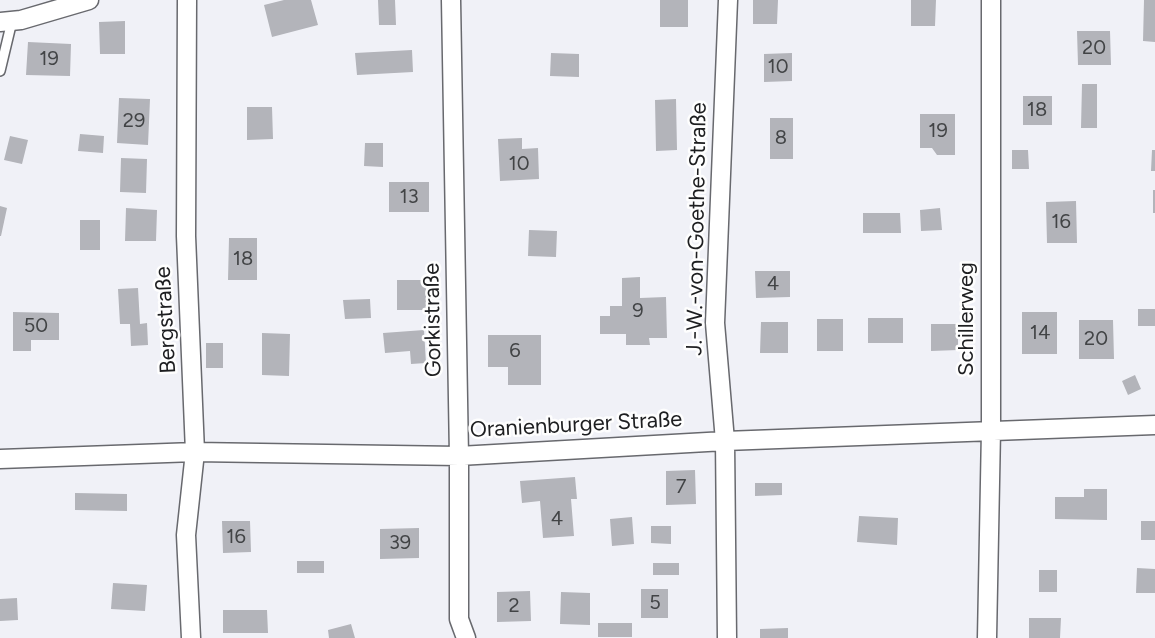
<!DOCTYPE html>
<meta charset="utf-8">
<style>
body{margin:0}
canvas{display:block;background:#f0f1f7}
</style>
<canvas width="1155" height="638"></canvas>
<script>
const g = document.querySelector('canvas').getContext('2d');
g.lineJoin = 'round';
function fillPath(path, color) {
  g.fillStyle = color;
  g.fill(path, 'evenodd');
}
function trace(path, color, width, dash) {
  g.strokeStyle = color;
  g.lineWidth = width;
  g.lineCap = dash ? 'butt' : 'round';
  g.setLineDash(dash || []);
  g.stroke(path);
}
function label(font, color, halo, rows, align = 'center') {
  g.font = font + ' Figtree,sans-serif';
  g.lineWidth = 5;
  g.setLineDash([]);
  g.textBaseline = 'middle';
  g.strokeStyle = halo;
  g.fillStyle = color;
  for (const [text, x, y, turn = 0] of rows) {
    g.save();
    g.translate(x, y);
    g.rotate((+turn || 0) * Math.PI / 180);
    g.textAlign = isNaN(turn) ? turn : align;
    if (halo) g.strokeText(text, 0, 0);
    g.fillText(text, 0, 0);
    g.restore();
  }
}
fillPath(new Path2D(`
 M284 0H311L318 25 272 37 264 5Z
 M378 0H395L396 25H379Z
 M660 0H688V27H660Z
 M753 0H778L777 24H753Z
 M911 0H936L935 26H911Z
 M1144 0H1155V42L1143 41Z
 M125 21V54H100L99 22Z
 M1077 31H1110L1111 65H1078Z
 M28 42 71 44 70 76 26 75Z
 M412 50 413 72 357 75 355 53Z
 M551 53 579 54V77L550 76Z
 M792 53V81L764 82V54Z
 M1082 84H1097V128H1081Z
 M1023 96H1052V125H1023Z
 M119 98 150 99 148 145 117 143Z
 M676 99 677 150 656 151 655 100Z
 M247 107H272L273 139 247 140Z
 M920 114H955V155H937L932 148H920Z
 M770 118H793V159H770Z
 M80 134 104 136 103 153 78 151Z
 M10 136 28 140 22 164 4 160Z
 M522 138V149L538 148 539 179 500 181 498 139Z
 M365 143H383V167L364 166Z
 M1012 150H1028L1029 169H1012Z
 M1152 150H1155V171H1151Z
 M121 158 147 159 146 193 120 192Z
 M389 182H429V212H389Z
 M1153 190H1155V213H1153Z
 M1076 201 1077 243H1047L1046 202Z
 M0 206 7 208 1 236H0Z
 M126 208 157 210 156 241H125Z
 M940 208 942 230 921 231 920 210Z
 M863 213H900L901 233H863Z
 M80 220H100V250H80Z
 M529 230 557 231 556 257 528 256Z
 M229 238H257V280H228Z
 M755 271H790V297L756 298Z
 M640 277V298L666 297 667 338H649L650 345H626V334H600V316H610V306H622V278Z
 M397 280H426V310H397Z
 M138 288 140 324 147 323 148 345 131 346 130 324H120L118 289Z
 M370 299 371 318 345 319 343 300Z
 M1138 309H1155V326H1138Z
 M13 312 59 313V340H31V351H13Z
 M1022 312H1057V354H1022Z
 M868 318H903V343H868Z
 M817 319H843V351H817Z
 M1079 320H1113L1114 359H1079Z
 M761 322H788V353H760Z
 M931 324H958V350L931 351Z
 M424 330 426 363 411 364 410 351 385 353 383 333Z
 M262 333 290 334 289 376 262 375Z
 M488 335H541V385H508V367H488Z
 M206 343H223V368H206Z
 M1135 375 1141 389 1128 395 1122 381Z
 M695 470 696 504 666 505V471Z
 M575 477 577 499H571L574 536 543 538 540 501 522 503 520 481Z
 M755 483H782V495L755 496Z
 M1084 489H1107V520L1055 519V497H1084Z
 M75 493 127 494V511L75 510Z
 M859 516 898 518 897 545 857 542Z
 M632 517 634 544 612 546 610 519Z
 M222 521H250L251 552 223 553Z
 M1141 521H1155V540H1141Z
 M651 526H671V544L651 543Z
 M419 528V558L380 559V529Z
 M297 561H324V573H297Z
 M653 563H679V575H653Z
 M1137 568 1155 569V593H1136Z
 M1039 570H1057V592H1039Z
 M113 583 147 585 145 611 111 609Z
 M641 589H668V618H641Z
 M530 591 531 621 497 622V592Z
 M561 592 590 593V625L560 624Z
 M17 598 18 620 0 621V599Z
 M223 610H267L268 633H223Z
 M1029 618H1061L1060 638H1029Z
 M598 623H632V637H598Z
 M351 624 355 638H329L328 630Z
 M788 628V638H760V629Z`), '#b3b4ba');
const lane = new Path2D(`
 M0 71 12 21`);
const street = new Path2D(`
 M187 0 186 236 195 452 186 535 191 638
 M451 0 459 456V619L466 638
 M0 22 21 20 89 0
 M0 459 195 452 459 456 725 441 1155 425
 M727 638 725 441 715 323 728 0
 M987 638 991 430V0`);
trace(lane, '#68696e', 12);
trace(street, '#68696e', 21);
trace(lane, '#fff', 9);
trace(street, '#fff', 18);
label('20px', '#424446', null, [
 ["20",1094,48],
 ["19",49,59],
 ["10",778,67],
 ["18",1037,110],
 ["29",134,121],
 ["19",938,131],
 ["8",781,138],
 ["10",519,164],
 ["13",409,197],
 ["16",1061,222],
 ["18",243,259],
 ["4",773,284],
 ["9",638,311],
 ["50",36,326],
 ["14",1040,333],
 ["20",1096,339],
 ["6",515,351],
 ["7",681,487],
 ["4",557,519],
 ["16",236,537],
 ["39",400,543],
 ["5",655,603],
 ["2",514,606]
]);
label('22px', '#1d1e20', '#fefefe', [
 ["J.-W.-von-Goethe-Straße",697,229,-89],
 ["Schillerweg",967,319,-90],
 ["Bergstraße",166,320,-93],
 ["Gorkistraße",433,320,-91],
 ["Oranienburger Straße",576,425,-3]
]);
</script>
